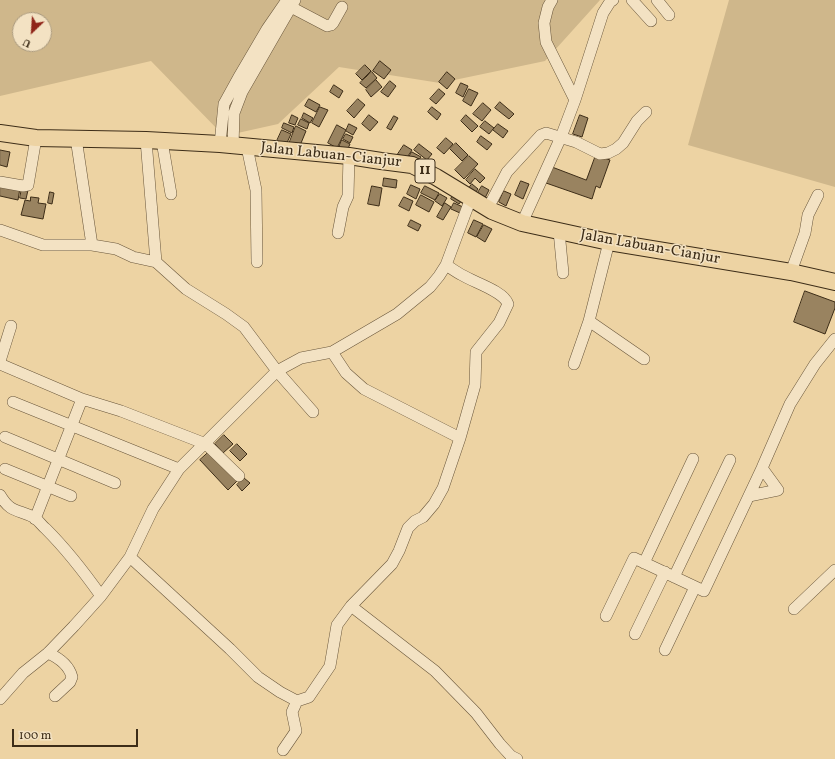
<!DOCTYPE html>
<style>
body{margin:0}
#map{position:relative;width:835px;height:759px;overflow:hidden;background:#edd3a3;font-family:Vollkorn,serif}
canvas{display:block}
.north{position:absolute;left:12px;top:12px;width:40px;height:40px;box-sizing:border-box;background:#f3e2c3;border:1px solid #aa9a7f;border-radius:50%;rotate:205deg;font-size:11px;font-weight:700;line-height:16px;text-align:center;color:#3d2d18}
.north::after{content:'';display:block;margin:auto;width:14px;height:18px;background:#8f2418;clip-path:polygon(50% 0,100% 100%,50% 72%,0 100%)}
.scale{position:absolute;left:12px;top:729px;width:126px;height:18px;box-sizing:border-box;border:2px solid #3d2d18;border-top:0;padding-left:5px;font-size:12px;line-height:14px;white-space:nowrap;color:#3d2d18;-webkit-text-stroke:3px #f3e2c3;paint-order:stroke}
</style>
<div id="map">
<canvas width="835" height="759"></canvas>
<div class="north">U</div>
<div class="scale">100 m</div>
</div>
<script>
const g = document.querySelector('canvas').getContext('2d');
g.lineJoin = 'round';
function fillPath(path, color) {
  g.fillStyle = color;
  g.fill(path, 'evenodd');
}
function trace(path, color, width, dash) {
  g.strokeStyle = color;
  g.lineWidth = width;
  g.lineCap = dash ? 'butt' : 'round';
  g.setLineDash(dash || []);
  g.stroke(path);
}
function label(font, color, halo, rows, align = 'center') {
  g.font = font + ' Vollkorn,serif';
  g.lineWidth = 3;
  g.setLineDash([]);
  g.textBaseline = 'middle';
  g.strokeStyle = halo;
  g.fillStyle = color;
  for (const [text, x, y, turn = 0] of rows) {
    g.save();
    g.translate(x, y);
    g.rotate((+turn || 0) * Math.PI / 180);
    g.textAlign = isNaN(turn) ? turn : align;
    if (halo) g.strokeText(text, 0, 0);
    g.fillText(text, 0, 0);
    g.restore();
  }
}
fillPath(new Path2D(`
 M0 0H600L545 61 440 83 339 67 278 124 224 136 151 61 0 96ZM20 20H44V44H20Z
 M729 0H835V187L688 145Z`), '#cfb78b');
const building = new Path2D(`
 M380 61 391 70 384 79 373 71Z
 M365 65 371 71 362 80 356 74Z
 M372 72 377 78 366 88 360 83Z
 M447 72 455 79 447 89 439 82Z
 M376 80 382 87 371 97 366 90Z
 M390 81 396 86 388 97 381 92Z
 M461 83 468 86 463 97 456 93Z
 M334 85 343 91 339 98 330 92Z
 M439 89 445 94 436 104 430 99Z
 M469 89 478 93 471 106 463 101Z
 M309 99 320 105 316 112 305 106Z
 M358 99 365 105 354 118 347 111Z
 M500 102 514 114 509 119 495 108Z
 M483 103 491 110 482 121 473 114Z
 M320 107 328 110 319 127 312 123Z
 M432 107 441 114 437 120 428 112Z
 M304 113 313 118 310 123 302 118Z
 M292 115 298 118 295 125 289 123Z
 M369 115 378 122 370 131 362 124Z
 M466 115 478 126 472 132 461 121Z
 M580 115 588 118 582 137 573 134Z
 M394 116 398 118 391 130 387 128Z
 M301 119 309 123 307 129 298 125Z
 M485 121 494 128 489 134 480 127Z
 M284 123 294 127 292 133 282 128Z
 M349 124 357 128 353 135 346 131Z
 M498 124 508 131 503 138 493 130Z
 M337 125 346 130 337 148 328 143Z
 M296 126 306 131 299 148 289 144Z
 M282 130 291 134 285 147 276 143Z
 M346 134 353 137 350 143 343 139Z
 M481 136 492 144 487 150 477 142Z
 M446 138 453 144 444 154 437 148Z
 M342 140 350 144 346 153 338 150Z
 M456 143 468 155 462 161 450 149Z
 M419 144 432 154 427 160 414 150Z
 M404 145 412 150 406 159 398 154Z
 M0 150 10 152 7 167 0 165Z
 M412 152 421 157 416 164 408 159Z
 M596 155 610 160 600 188 596 186 592 199 546 183 552 167 586 180Z
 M469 156 478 164 464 179 455 170Z
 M475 169 485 178 480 183 475 178 470 184 466 180Z
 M384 178 397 180 396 188 383 186Z
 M521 181 529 184 523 199 515 195Z
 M0 184 20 188 18 200 0 196Z
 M472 184 478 189 474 195 467 191Z
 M411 185 420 189 416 199 407 194Z
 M372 186 382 188 379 206 368 204Z
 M425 186 439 193 435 200 421 193Z
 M482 186 489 190 484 200 476 196Z
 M22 188 28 190 26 199 20 198Z
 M504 191 511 194 506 206 499 202Z
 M50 192 54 193 52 204 48 203Z
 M454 193 462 200 459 204 451 199Z
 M440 194 447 198 442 206 435 201Z
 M421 195 434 202 429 212 416 205Z
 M31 197 39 198 38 203 46 204 43 219 21 215 25 200 30 201Z
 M404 197 413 201 409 211 399 206Z
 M445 203 451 207 443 220 437 217Z
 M454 203 463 207 460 213 451 209Z
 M411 220 421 225 418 231 408 226Z
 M474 220 483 224 476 237 468 233Z
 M484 225 492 229 485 242 477 237Z
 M805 291 835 302V308L825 334 794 322Z
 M224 435 233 444 223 453 215 444Z
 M237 444 247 454 240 461 230 451Z
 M209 452 237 481 228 490 200 460Z
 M244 478 250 483 242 491 237 485Z`);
fillPath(building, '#998360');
trace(building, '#3d2d18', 1);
const minor = new Path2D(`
 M552 0 548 7 544 23 546 42 575 100
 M632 0 651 21
 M657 0 669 15
 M285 4 327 26 331 25 333 23 342 7
 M76 138 92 245
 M146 140 156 262
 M162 141 171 194
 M220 144 224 104 240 75 267 29 287 0
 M233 146 234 113 242 92 295 0
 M247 147 256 190 257 262
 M0 182 23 186 28 185 36 138
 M488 208 507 172 541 135 546 133 576 142 600 154 608 153 616 149 623 143 637 121 646 112
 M522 223 561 137 575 100 603 13 610 2 613 0
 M0 230 43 245H92L116 249 133 257 156 262 186 289 226 314 244 327 277 371 313 412
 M559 231 563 273
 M338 233 343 207 348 196 349 156
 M791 272 805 233 808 215 818 195
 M589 321 644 359
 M332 352 346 373 364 389 460 438
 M0 361 11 326
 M0 364 82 399 121 411 206 444 239 476
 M574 364 589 321 609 242
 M13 402 179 469
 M5 437 115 483
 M5 469 71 496
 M0 495C11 514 19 509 35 518 39 521 42 526 46 529 67 550 84 572 101 596
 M749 496 778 490 762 468
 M35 519 82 399
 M130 557 153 509 179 469 277 371 301 358 332 352 397 314 430 287 439 276 446 265 471 198
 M644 563 693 459
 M674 577 730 460
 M351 606 435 671 476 713 500 744 511 756 517 759
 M794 609 835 570
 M606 616 634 558 704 591 762 468 790 404 815 364 835 339
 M635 634 665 572
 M665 650 695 587
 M48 653C59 658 69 665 72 677L70 682 55 696
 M0 699 23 673 48 653 74 626 101 596 130 557 230 649 258 677 280 692 297 701 309 697 330 666 337 625 351 606 392 564 399 551 408 528 415 521 423 517 434 504 443 488 460 438 475 385 476 352 499 323 508 304C504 291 473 282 462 275 456 272 451 268 446 265
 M283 750 296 731 292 712 297 701`);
const highway = new Path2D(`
 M0 133 36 138 146 140 220 144 349 156 381 161 412 165 436 177 492 211 522 223 609 242 791 272 835 282`);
trace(minor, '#69563b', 12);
trace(highway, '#3d2d18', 18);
trace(minor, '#f3e2c3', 11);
trace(highway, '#edd3a3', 16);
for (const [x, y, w] of [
 [425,171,20]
]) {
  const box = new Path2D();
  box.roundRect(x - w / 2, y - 12, w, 24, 3);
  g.fillStyle = '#f3e2c3';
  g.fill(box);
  trace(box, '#3d2d18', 1);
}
label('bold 14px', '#3d2d18', null, [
 ["11",425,171]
]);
label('15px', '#3d2d18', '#f3e2c3', [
 ["Jalan Labuan-Cianjur",331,156,6],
 ["Jalan Labuan-Cianjur",650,248,10]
]);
</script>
